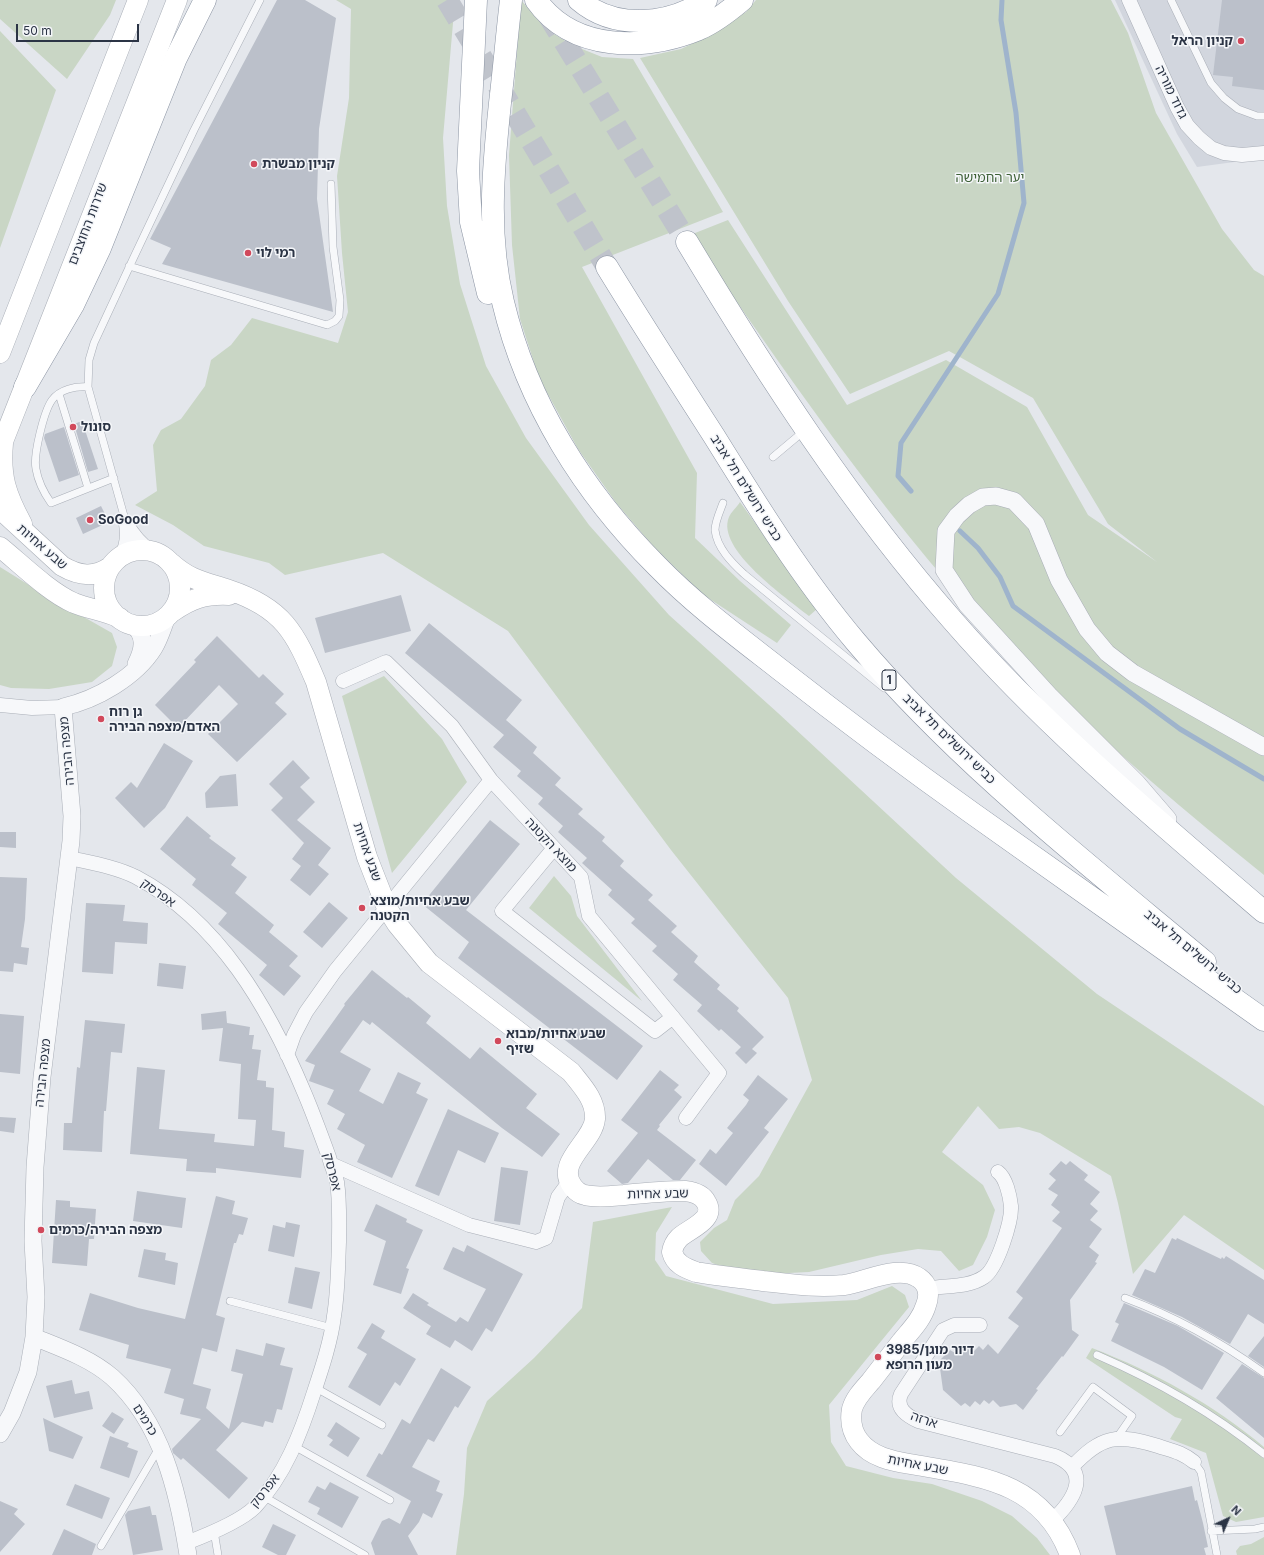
<!DOCTYPE html>
<meta charset="utf-8">
<style>
body{margin:0}
#map{position:relative;width:1264px;height:1555px;overflow:hidden;background:#e4e7ec;font-family:Inter,sans-serif}
canvas{display:block}
.north{position:absolute;left:1208px;top:1499px;width:40px;height:40px;-webkit-text-stroke:3px #f4f6f9;paint-order:stroke;rotate:44deg;font-size:11px;font-weight:700;line-height:16px;text-align:center;color:#2b3445}
.north::after{content:'';display:block;margin:auto;width:14px;height:18px;background:#2b3445;clip-path:polygon(50% 0,100% 100%,50% 72%,0 100%)}
.scale{position:absolute;left:16px;top:24px;width:123px;height:18px;box-sizing:border-box;border:2px solid #2b3445;border-top:0;padding-left:5px;font-size:12px;line-height:14px;white-space:nowrap;color:#2b3445;-webkit-text-stroke:3px #f4f6f9;paint-order:stroke}
</style>
<div id="map">
<canvas width="1264" height="1555"></canvas>
<div class="north">N</div>
<div class="scale">50 m</div>
</div>
<script>
const g = document.querySelector('canvas').getContext('2d');
g.lineJoin = 'round';
function fillPath(path, color) {
  g.fillStyle = color;
  g.fill(path, 'evenodd');
}
function trace(path, color, width, dash) {
  g.strokeStyle = color;
  g.lineWidth = width;
  g.lineCap = dash ? 'butt' : 'round';
  g.setLineDash(dash || []);
  g.stroke(path);
}
function label(font, color, halo, rows, align = 'center') {
  g.font = font + ' Inter,"Noto Sans Hebrew",sans-serif';
  g.lineWidth = 3;
  g.setLineDash([]);
  g.textBaseline = 'middle';
  g.strokeStyle = halo;
  g.fillStyle = color;
  for (const [text, x, y, turn = 0] of rows) {
    g.save();
    g.translate(x, y);
    g.rotate((+turn || 0) * Math.PI / 180);
    g.textAlign = isNaN(turn) ? turn : align;
    if (halo) g.strokeText(text, 0, 0);
    g.fillText(text, 0, 0);
    g.restore();
  }
}
fillPath(new Path2D(`
 M1115 0H1264V158L1197 167 1177 134Z`), '#d2d6de');
fillPath(new Path2D(`
 M0 0H116L110 15 67 79 0 19Z
 M336 0H455L443 138 447 206 460 284 486 366 526 438 589 525 669 615 778 713 956 878 1097 994 1264 1106V1270L1184 1215 1133 1274 1118 1203 1111 1176 1040 1133 1019 1127 999 1129 978 1106 942 1152 983 1185 995 1210 987 1237 973 1265 959 1271 941 1251 918 1249 881 1255 809 1272 746 1275 712 1263 701 1251 700 1242 714 1228 727 1220 735 1200 759 1176 812 1080 788 998 671 850 508 631 383 553 285 575 269 563 204 546 173 525 135 505 157 491 153 445 161 430 181 419 205 386 211 360 231 345 252 318 338 343 348 312 342 253 337 176 349 98 351 9Z
 M521 0 538 20 554 34 572 45 602 57 633 59 723 212 582 267 697 473 695 538 740 581 791 625 777 643 702 594 653 546 617 504 578 449 539 378 520 319 512 245 509 155Z
 M756 0H1111L1128 33 1156 113 1222 229 1254 270 1264 276V875C1188 814 1115 752 1045 684 1026 666 1006 648 989 629 877 508 784 369 690 235L728 220 847 405 946 360 1027 407 1088 515 1157 562 1108 524 1033 398 949 351 850 394 788 301 640 58 681 49 706 37 746 12Z
 M0 31 56 90 0 248Z
 M740 502 817 609 809 616C788 599 715 549 729 517 731 512 737 507 740 502Z
 M0 567 45 595 112 633 117 647 112 666 92 682 49 689 11 688 0 685Z
 M384 676 442 739 467 782 392 873 342 696Z
 M554 876 571 896 577 916 642 1001 529 908Z
 M672 1207 656 1233 655 1260 666 1276 773 1304 857 1300 892 1286 905 1295 909 1307 829 1405 831 1442 846 1466 893 1478 932 1484 982 1501 1012 1516 1037 1538 1050 1555H456L464 1494 467 1448 487 1401 534 1358 582 1308 593 1222Z
 M1092 1348C1154 1372 1213 1404 1264 1447V1517L1236 1522 1223 1516 1206 1453 1170 1439 1182 1419 1175 1417 1086 1358Z
 M1264 1537V1555H1237L1236 1551 1240 1546 1251 1544Z`), '#c9d6c5');
trace(new Path2D(`
 M911 491 898 476 901 443 998 294 1024 203 1016 113 1001 20 1002 0
 M960 531 978 548 1000 577 1013 606 1180 729 1264 779`), '#9fb4cc', 5);
fillPath(new Path2D(`
 M277 0H305L336 18 319 129 317 199 333 312 162 264 171 248 150 239Z
 M1222 0H1264V90L1232 86 1233 77 1213 75Z
 M82 421 98 469 88 472 74 424Z
 M64 427 79 475 59 482 44 438 45 434Z
 M101 506 109 522 83 534 76 518Z
 M401 595 411 631 325 653 315 618Z
 M429 623 522 700 506 720 537 747 533 753 561 778 555 785 583 809 578 814 605 837 602 841 624 861 620 866 653 895 648 900 677 926 671 932 698 956 694 962 720 985 717 989 739 1008 737 1011 764 1037 752 1049 757 1053 746 1064 735 1053 741 1047 721 1029 719 1031 697 1011 702 1005 673 980 678 974 652 951 657 946 631 923 635 919 608 895 612 890 582 863 587 858 558 832 563 826 538 804 543 798 517 776 521 771 493 747 504 735 405 653Z
 M217 636 259 678 263 674 284 694 275 703 287 714 237 762 208 734 238 704 219 685 178 728 155 705 196 662 194 660Z
 M164 743 193 761 165 808 144 828 115 798 131 782 137 788Z
 M293 760 310 778 300 787 315 802 297 820 331 848 318 865 329 874 310 896 290 880 301 866 292 859 304 843 271 810 283 798 269 784Z
 M236 774 238 806 206 808 205 793 220 776Z
 M187 816 211 836 209 838 236 858 231 865 247 877 235 893 274 925 269 932 298 956 289 966 301 976 284 996 259 975 267 965 218 924 227 913 192 885 196 879 160 849Z
 M490 820 520 844 466 910 643 1046 617 1080 458 958 469 942 422 904Z
 M0 832H16V848L0 847Z
 M0 877 27 878 25 919 21 947 29 948 27 965 14 963 13 972 0 971Z
 M329 902 348 918 322 948 303 932Z
 M86 903 125 905 123 921 148 923 147 944 115 942 113 974 82 972Z
 M159 963 186 966 183 989 157 986Z
 M372 970 407 998 408 997 431 1016 426 1023 470 1059 480 1047 537 1094 526 1108 560 1134 542 1157 502 1128 372 1022 370 1025 363 1020 340 1052 371 1069 359 1091 383 1104 398 1072 421 1083 416 1093 428 1099 392 1178 357 1162 365 1145 337 1129 345 1114 327 1104 334 1090 309 1081 315 1065 305 1061 345 1005 344 1004Z
 M226 1011 227 1023 250 1027 249 1035H254L252 1049 261 1050 257 1080 266 1081V1087L274 1088 272 1130 285 1132 284 1147 304 1150 301 1178 216 1168V1173L186 1171 187 1159 130 1154 137 1067 165 1070 159 1129 215 1134 214 1142 254 1146 256 1120 238 1119 241 1064 219 1061 223 1028 202 1030 201 1014Z
 M0 1014 24 1016 20 1074 0 1072Z
 M85 1020 125 1024 122 1053 111 1052 106 1111H104L102 1152 63 1150 64 1123H72L77 1067 80 1068Z
 M660 1070 679 1085 674 1090 682 1097 659 1125 660 1126 657 1130 696 1160 680 1180H673L648 1159 628 1183 622 1184 607 1171 638 1133 621 1120Z
 M758 1075 788 1099 764 1128 769 1132 726 1186 699 1164 710 1149 716 1154 733 1133 727 1128 746 1105 749 1100 743 1095Z
 M448 1109 499 1133 485 1163 458 1150 439 1196 415 1186Z
 M0 1117 16 1118 14 1133 0 1131Z
 M1061 1161 1066 1165 1070 1161 1088 1175 1084 1180 1100 1192 1090 1204 1098 1211 1090 1220 1102 1229 1089 1247 1099 1255 1095 1262 1097 1263 1070 1300 1072 1330 1079 1335 1063 1357 1062 1356 1036 1389 1038 1390 1023 1410 1016 1404 1000 1407 993 1400 989 1404 984 1400 980 1405 975 1401 970 1407 965 1403 961 1406 943 1390 939 1361 950 1350 955 1353 960 1348 965 1351 969 1347 974 1351 979 1346 983 1350 988 1344 998 1354 1019 1326 1008 1318 1023 1298 1016 1292 1062 1228 1052 1221 1060 1212 1051 1205 1058 1195 1048 1189 1056 1180 1049 1174Z
 M501 1167 528 1171 520 1225 494 1221Z
 M137 1191 186 1198 182 1228 133 1221Z
 M216 1196 235 1201 232 1214 248 1218 243 1235 239 1234 236 1243H234L216 1315 225 1318 217 1352 202 1348 193 1384 211 1389 206 1408 229 1429 243 1374 231 1371 236 1349 263 1356 266 1343 285 1348 280 1365 293 1368 282 1410 277 1409 273 1423 265 1421 263 1427 242 1422 216 1450 248 1478 229 1499 183 1458 181 1460 173 1453 172 1449 201 1419 180 1414 184 1399 164 1393 171 1369 126 1358 129 1345 79 1330 90 1293 138 1308 185 1319Z
 M56 1200 70 1201V1207L96 1209 94 1239H89L87 1266 52 1263Z
 M376 1204 407 1219 406 1222 423 1230 406 1268 409 1269 401 1294 373 1285 386 1241 364 1231Z
 M286 1222 300 1225 294 1257 268 1251 273 1225 285 1228Z
 M1172 1238 1176 1240 1177 1238 1221 1259 1222 1257 1224 1259 1226 1256 1264 1280V1324L1248 1314 1230 1344 1182 1317 1132 1295 1145 1269 1155 1273Z
 M467 1245 523 1274 492 1332 486 1328 472 1351 455 1340 450 1348 426 1334 431 1326 403 1308 413 1293 429 1303 427 1305 456 1322 460 1317 468 1322 486 1289 443 1269 453 1247 464 1252Z
 M144 1249 166 1253 165 1260 178 1263 175 1285 138 1277Z
 M295 1267 320 1272 312 1309 288 1303Z
 M1124 1303 1178 1326 1224 1353 1202 1390 1164 1367 1111 1341 1119 1324 1115 1322Z
 M372 1323 385 1331 381 1338 416 1359 400 1386 395 1382 380 1406 348 1387 367 1354 357 1348Z
 M1264 1336V1367L1248 1356Z
 M1242 1364 1264 1378V1438L1216 1398Z
 M441 1368 471 1387 458 1408 455 1406 434 1442 428 1439 412 1467 440 1481 436 1491 443 1494 432 1518 423 1513 419 1522 408 1536 418 1555H375L371 1543 382 1521 389 1518 400 1524 411 1501 366 1476 379 1453 382 1455 402 1419 410 1424Z
 M72 1380 75 1394 89 1391 93 1409 54 1418 46 1386Z
 M112 1412 124 1419 114 1434 102 1426Z
 M43 1418 83 1437 73 1459 49 1451Z
 M336 1422 360 1438 348 1457 329 1445 333 1440 327 1436Z
 M110 1436 129 1443 127 1447 138 1451 129 1478 100 1468Z
 M330 1482 359 1497 342 1528 317 1514 320 1508 308 1502 317 1486 325 1490Z
 M75 1484 110 1498 102 1519 66 1505Z
 M1192 1486 1195 1501 1197 1500 1203 1523 1208 1547 1204 1548 1206 1555H1116L1104 1506Z
 M0 1501 18 1509 14 1514 25 1524 0 1552Z
 M150 1506 152 1515H156L163 1550 133 1555 125 1515 128 1511Z
 M273 1524 296 1535 286 1555H278L262 1547Z
 M64 1529 96 1544 92 1555H52Z`), '#bbc0ca');
trace(new Path2D(`
 M447 0 607 267
 M547 13 687 242`), '#bfc3cb', 22, [22, 11]);
const service = new Path2D(`
 M1171 0 1211 83 1224 98 1238 109 1257 116H1264
 M129 266 327 325 335 321 339 316 340 300 333 247 331 184
 M88 387C76 386 60 389 52 400 44 411 33 455 36 469 38 481 44 493 51 503L114 478
 M59 394 88 488
 M773 457 804 431
 M723 503C720 511 715 522 715 530 717 548 732 563 744 574L884 688
 M126 523 88 387 89 360 94 343 133 259 194 130 260 0
 M1125 1298C1176 1317 1221 1342 1264 1373
 M230 1301 332 1328
 M1097 1355C1157 1381 1213 1413 1264 1454
 M316 1388 382 1425
 M1060 1432 1093 1387 1132 1416 1116 1439
 M294 1446 390 1500
 M1194 1462 1201 1472 1217 1555
 M263 1496 365 1555
 M214 1531 218 1555
 M1211 1531 1255 1529 1264 1527
 M101 1546 159 1448`);
const minor = new Path2D(`
 M1129 0 1177 107 1187 125 1199 138 1211 148 1224 153 1242 155 1264 153
 M126 523C133 535 140 544 151 551
 M121 556C127 546 128 535 126 524
 M343 681 386 662 452 726 491 780 581 877 589 916 719 1073 686 1118
 M0 705 32 708 63 707
 M554 848 502 911 655 1031 673 1017
 M69 858C92 863 116 867 136 877 219 921 269 1008 304 1092 313 1113 321 1135 329 1157 331 1165 335 1173 337 1182 340 1201 339 1223 339 1242 338 1267 338 1292 334 1316 331 1341 322 1368 314 1392 301 1433 285 1475 255 1507 240 1522 207 1535 186 1543
 M287 1055 294 1035 306 1012 335 971 491 780
 M331 1164 469 1225 536 1242 546 1238 558 1197 569 1182
 M927 1289C945 1285 968 1288 984 1277 997 1269 1012 1221 1011 1206 1010 1196 1006 1178 998 1172
 M980 1325H954L943 1330 901 1394C895 1408 907 1416 918 1421L1055 1456C1094 1472 1072 1502 1052 1521
 M1072 1467C1101 1436 1117 1433 1158 1446 1173 1451 1181 1452 1194 1462`);
const tertiary = new Path2D(`
 M131 624C147 634 143 650 136 664
 M1168 819 1137 783 1049 695 967 605 944 570 946 531 957 516 969 505 983 497 996 496 1014 501 1036 524 1059 580 1087 629 1107 653 1133 673 1264 747
 M34 1337C61 1348 90 1358 112 1377 162 1422 178 1491 188 1555
 M0 1434 12 1413 28 1372 34 1337 36 1297 33 1241 35 1167 42 1077 71 841 72 816 63 707C96 700 136 677 154 648 160 638 163 627 167 617`);
const secondary = new Path2D(`
 M0 353 138 0
 M3 443C0 477 6 494 22 524
 M0 449 177 0
 M0 509 62 566C79 576 94 578 110 567
 M0 547C21 564 49 592 74 603 89 609 105 611 120 618
 M104 588a38 38 0 1 1 76 0a38 38 0 1 1-76 0Z
 M171 563C191 581 205 582 229 590 283 608 295 632 316 682L367 857 387 908 397 924 429 963 571 1072C582 1086 596 1100 595 1119 593 1142 554 1163 573 1187 576 1191 579 1194 585 1195 597 1198 611 1196 624 1195 644 1193 665 1191 685 1191 693 1192 702 1194 706 1202 717 1220 688 1229 679 1238 675 1242 673 1246 672 1252 675 1264 685 1268 696 1272 718 1276 741 1278 763 1281 790 1284 817 1288 844 1285 866 1282 899 1264 919 1278 928 1284 930 1295 926 1305 922 1319 911 1330 902 1341 892 1354 881 1368 871 1381 864 1389 855 1398 852 1409 850 1420 852 1432 859 1441 871 1457 892 1461 910 1464 978 1476 1042 1480 1070 1555
 M172 612C192 598 205 594 229 595`);
const trunk = new Path2D(`
 M476 0 468 171 471 222 488 293
 M511 0C507 34 504 69 500 103 493 169 487 236 503 302 527 403 584 493 657 566 694 604 737 636 778 668 842 718 906 766 972 813 1069 882 1167 951 1264 1020
 M536 0C573 52 645 51 699 29 715 22 729 11 742 0
 M579 0C614 30 669 26 706 0
 M687 242C767 375 851 505 954 622 1047 729 1157 820 1264 912
 M607 267C642 324 678 380 714 436 758 507 802 578 856 642 958 763 1084 861 1205 962
 M25 387 73 305 100 248 176 58 205 0`);
trace(service, '#a9aeb7', 8);
trace(minor, '#a9aeb7', 15);
trace(tertiary, '#a9aeb7', 18);
trace(secondary, '#a9aeb7', 21);
trace(trunk, '#8b94a3', 23);
trace(service, '#f7f8fa', 7);
trace(minor, '#f7f8fa', 14);
trace(tertiary, '#f7f8fa', 17);
trace(secondary, '#fff', 20);
trace(trunk, '#fff', 22);
for (const [x, y, r, color] of [
 [1241,41,4,"#d1495b"],
 [254,164,4,"#d1495b"],
 [248,253,4,"#d1495b"],
 [73,427,4,"#d1495b"],
 [90,520,4,"#d1495b"],
 [101,719,4,"#d1495b"],
 [362,908,4,"#d1495b"],
 [498,1041,4,"#d1495b"],
 [41,1230,4,"#d1495b"],
 [878,1357,4,"#d1495b"]
]) {
  const dot = new Path2D();
  dot.arc(x, y, r, 0, 2 * Math.PI);
  g.fillStyle = color;
  g.fill(dot);
  trace(dot, '#f4f6f9', 1.5);
}
for (const [x, y, w] of [
 [889,680,14]
]) {
  const box = new Path2D();
  box.roundRect(x - w / 2, y - 10, w, 20, 3);
  g.fillStyle = '#f4f6f9';
  g.fill(box);
  trace(box, '#2b3445', 1);
}
label('bold 12px', '#2b3445', null, [
 ["1",889,680]
]);
label('bold 13px', '#2b3445', '#f4f6f9', [
 ["קניון הראל",1233,41,"right"],
 ["קניון מבשרת",262,164],
 ["רמי לוי",256,253],
 ["סונול",81,427],
 ["SoGood",98,520],
 ["גן רוח",109,712],
 ["האדם/מצפה הבירה",109,727],
 ["שבע אחיות/מוצא",370,901],
 ["הקטנה",370,916],
 ["שבע אחיות/מבוא",506,1034],
 ["שזיף",506,1049],
 ["מצפה הבירה/כרמים",49,1230],
 ["3985/דיור מוגן",886,1350],
 ["מעון הרופא",886,1365]
], 'left');
label('13px', '#2b3445', '#f4f6f9', [
 ["גדוד מוריה",1171,92,64],
 ["שדרות החוצבים",88,224,-69],
 ["כביש ירושלים תל אביב",746,488,58],
 ["שבע אחיות",42,547,41],
 ["כביש ירושלים תל אביב",949,739,44],
 ["מצפה הבירה",67,751,-95],
 ["מוצא הקטנה",551,845,47],
 ["שבע אחיות",367,852,71],
 ["אפרסק",158,893,35],
 ["כביש ירושלים תל אביב",1193,952,40],
 ["מצפה הבירה",43,1073,-84],
 ["אפרסק",332,1172,76],
 ["שבע אחיות",658,1194,-1],
 ["כרמים",145,1420,58],
 ["ארזה",924,1420,19],
 ["שבע אחיות",918,1465,11],
 ["אפרסק",265,1491,-51]
]);
label('13px', '#3f6138', '#f4f6f9', [
 ["יער החמישה",990,178]
]);
</script>
